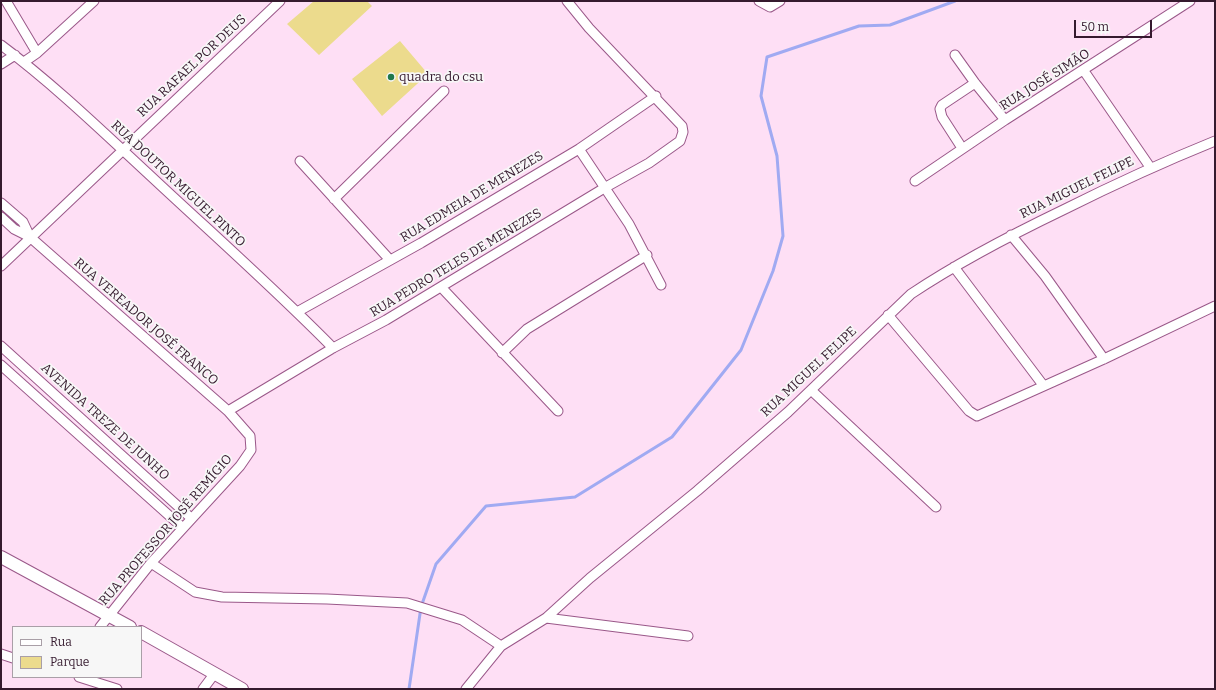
<!DOCTYPE html>
<meta charset="utf-8">
<style>
body{margin:0}
#map{position:relative;width:1216px;height:690px;overflow:hidden;background:#fedff5;font-family:Bitter,serif}
canvas{display:block}
.frame{position:absolute;inset:0;border:2px solid #351a2e;pointer-events:none}
.legend{position:absolute;left:12px;top:626px;width:130px;height:52px;box-sizing:border-box;background:#f7f7f7;border:1px solid #a99fa7;margin:0;padding:5px 7px;list-style:none;font-size:12px;color:#351a2e}
.legend li{display:flex;align-items:center;gap:8px;height:20px}
.legend b{width:20px;border:1px solid #a99fa7}
.scale{position:absolute;left:1074px;top:20px;width:78px;height:18px;box-sizing:border-box;border:2px solid #351a2e;border-top:0;padding-left:5px;font-size:12px;line-height:14px;white-space:nowrap;color:#351a2e;-webkit-text-stroke:3px #f7f7f7;paint-order:stroke}
</style>
<div id="map">
<canvas width="1216" height="690"></canvas>
<div class="frame"></div>
<ul class="legend">
<li><b style="height:5px;background:#fff"></b>Rua</li>
<li><b style="height:11px;background:#ecdb8d"></b>Parque</li>
</ul>
<div class="scale">50 m</div>
</div>
<script>
const g = document.querySelector('canvas').getContext('2d');
g.lineJoin = 'round';
function fillPath(path, color) {
  g.fillStyle = color;
  g.fill(path, 'evenodd');
}
function trace(path, color, width, dash) {
  g.strokeStyle = color;
  g.lineWidth = width;
  g.lineCap = dash ? 'butt' : 'round';
  g.setLineDash(dash || []);
  g.stroke(path);
}
function label(font, color, halo, rows, align = 'center') {
  g.font = font + ' Bitter,serif';
  g.lineWidth = 3.5;
  g.setLineDash([]);
  g.textBaseline = 'middle';
  g.strokeStyle = halo;
  g.fillStyle = color;
  for (const [text, x, y, turn = 0] of rows) {
    g.save();
    g.translate(x, y);
    g.rotate((+turn || 0) * Math.PI / 180);
    g.textAlign = isNaN(turn) ? turn : align;
    if (halo) g.strokeText(text, 0, 0);
    g.fillText(text, 0, 0);
    g.restore();
  }
}
fillPath(new Path2D(`
 M314 1H367L372 6 319 55 287 24Z
 M400 41 428 74 382 116 352 79Z`), '#ecdb8d');
trace(new Path2D(`
 M409 689 421 607 436 564 486 506 575 497 672 437 741 350 773 271 783 236 777 156 761 96 767 57 859 26 890 25 955 1`), '#a0aaf2', 3);
const minor = new Path2D(`
 M6 1 37 53
 M759 1 770 7 780 1
 M1 45C56 86 106 135 156 181 215 236 276 290 333 348
 M955 55 975 83 1005 120
 M24 62 37 53 94 1
 M1 64 15 55
 M1084 71 1150 167
 M962 148 942 117 940 109 942 105 975 83
 M579 149 629 224 661 285
 M300 161 390 260
 M915 181 1005 120 1190 1
 M334 199 444 91
 M1 203 23 222 30 237
 M1 217 14 229 30 237 228 411 250 436 251 450 240 466 151 563 100 627
 M1011 235 1045 276 1104 359
 M1 266 280 1
 M954 267 1043 385
 M441 287 558 411
 M297 312 421 243 579 149 656 96
 M888 315 969 411 977 416 1104 359 1215 306
 M1 346 191 518
 M502 353 527 329 647 255
 M1 365 183 528
 M811 390 936 507
 M228 411 333 348 386 320 606 187 649 163 680 141 683 132 682 126 589 28 567 1
 M151 563 195 592 222 597 327 599 407 603 462 620 501 646
 M546 618 688 636
 M1 654 13 658
 M79 677 117 689
 M203 689 215 673
 M466 689 501 646 546 618 590 578 697 491 788 412 911 294C959 262 1011 235 1063 210 1113 185 1163 162 1215 141`);
const tertiary = new Path2D(`
 M1 557 130 627
 M141 632 242 689`);
trace(minor, '#9a5889', 11);
trace(tertiary, '#9a5889', 14);
trace(minor, '#fff', 9);
trace(tertiary, '#fff', 12);
for (const [x, y, r, color] of [
 [391,77,4,"#1f784c"]
]) {
  const dot = new Path2D();
  dot.arc(x, y, r, 0, 2 * Math.PI);
  g.fillStyle = color;
  g.fill(dot);
  trace(dot, '#f7f7f7', 1.5);
}
label('13px', '#351a2e', '#f7f7f7', [
 ["RUA RAFAEL POR DEUS",192,66,-43],
 ["RUA JOSÉ SIMÃO",1045,80,-32],
 ["RUA DOUTOR MIGUEL PINTO",178,184,43],
 ["RUA MIGUEL FELIPE",1077,188,-26],
 ["RUA EDMEIA DE MENEZES",472,197,-31],
 ["RUA PEDRO TELES DE MENEZES",456,263,-31],
 ["RUA VEREADOR JOSÉ FRANCO",146,322,41],
 ["RUA MIGUEL FELIPE",809,372,-43],
 ["AVENIDA TREZE DE JUNHO",105,422,42],
 ["RUA PROFESSOR JOSÉ REMÍGIO",166,530,-49]
]);
label('13px', '#351a2e', '#f7f7f7', [
 ["quadra do csu",399,77]
], 'left');
</script>
